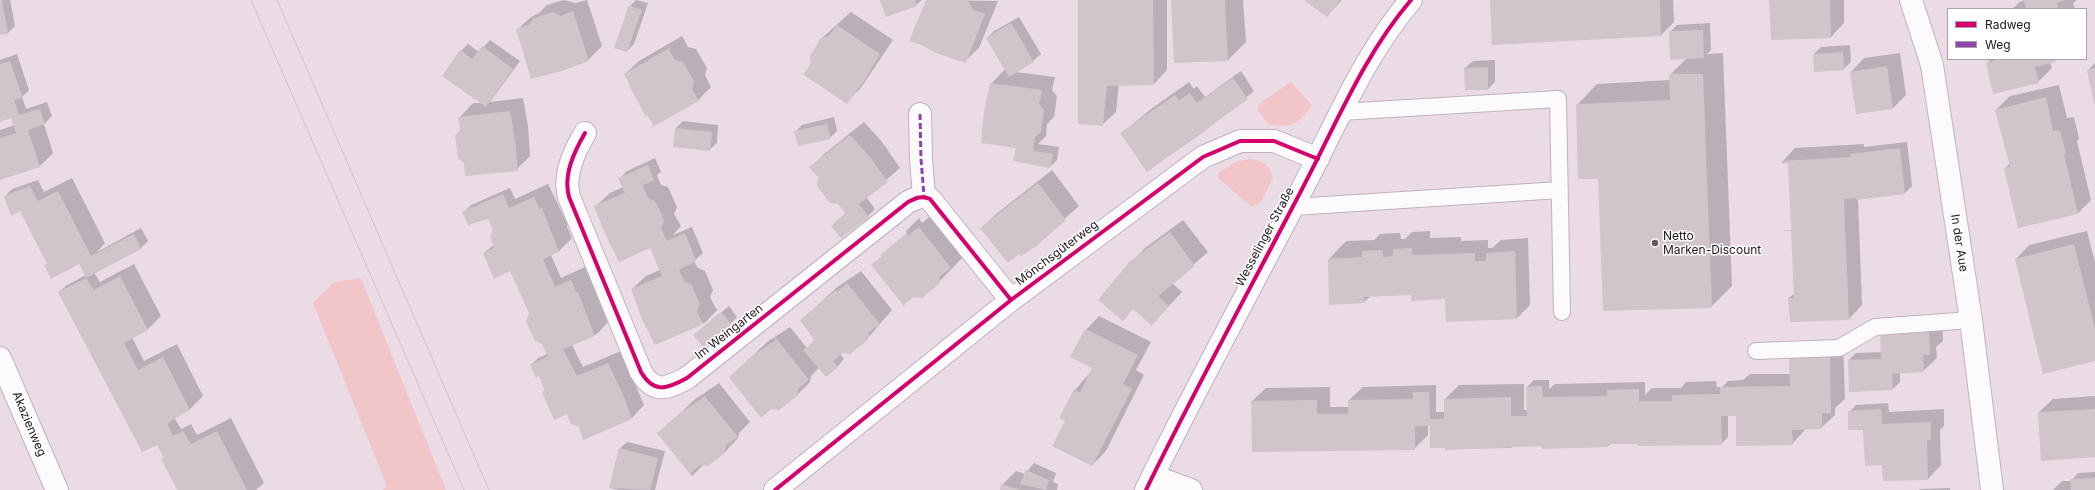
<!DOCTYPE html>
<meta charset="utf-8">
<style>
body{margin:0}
#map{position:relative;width:2095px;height:490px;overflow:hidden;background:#eadbe5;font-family:Inter,sans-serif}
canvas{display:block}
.legend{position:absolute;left:1947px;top:8px;width:140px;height:52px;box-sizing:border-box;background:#fff;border:1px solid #a5a1a4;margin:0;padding:5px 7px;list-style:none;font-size:12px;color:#1e151b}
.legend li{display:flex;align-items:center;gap:8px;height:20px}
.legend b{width:20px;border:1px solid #a5a1a4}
</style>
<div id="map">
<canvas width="2095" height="490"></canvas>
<ul class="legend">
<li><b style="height:5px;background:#d6006c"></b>Radweg</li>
<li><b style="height:5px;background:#8e44ad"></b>Weg</li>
</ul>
</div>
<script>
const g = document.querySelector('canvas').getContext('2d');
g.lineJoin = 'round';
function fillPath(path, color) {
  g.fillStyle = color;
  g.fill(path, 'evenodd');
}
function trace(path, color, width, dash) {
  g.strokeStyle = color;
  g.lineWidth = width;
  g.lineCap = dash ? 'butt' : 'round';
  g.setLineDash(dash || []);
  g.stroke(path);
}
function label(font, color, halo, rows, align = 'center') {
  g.font = font + ' Inter,sans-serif';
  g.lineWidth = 3;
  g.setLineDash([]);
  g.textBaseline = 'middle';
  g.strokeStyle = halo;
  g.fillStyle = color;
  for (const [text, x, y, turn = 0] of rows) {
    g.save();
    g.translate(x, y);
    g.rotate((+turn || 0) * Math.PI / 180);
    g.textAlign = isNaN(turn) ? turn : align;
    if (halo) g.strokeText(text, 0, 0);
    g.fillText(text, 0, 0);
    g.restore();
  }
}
fillPath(new Path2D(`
 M1291 82 1312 105C1300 123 1291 130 1268 124L1257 109 1260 103Z
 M1251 159C1265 161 1269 166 1273 178L1261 202 1252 207 1218 178 1219 172 1238 161Z
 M361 278 446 490H383L387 486 313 303 334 282Z`), '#f2c6c8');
fillPath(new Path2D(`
 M0 0H10L15 26 8 33 0 34Z
 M564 0 575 3 587 0 602 46 588 60 517 30 531 17 539 13 547 5Z
 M636 0 648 3 634 44 627 51 630 6Z
 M881 0H922L916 5Z
 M927 0 998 1 979 48 965 61Z
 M1079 0H1167V70L1154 84H1119L1116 112 1102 125Z
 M1172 0H1243L1246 42 1228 60Z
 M1306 0H1342L1327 16Z
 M1491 0H1673L1674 22 1661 35Z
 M1770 0H1844V23L1831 37Z
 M2025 0H2077L2073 3 2075 9H2012L2020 2Z
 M851 12 893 40 860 89 846 102 812 64 822 38Z
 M1019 17 1041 54 1033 61 1015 72 1055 77 1052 90 1057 96 1054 117 1047 124 1046 136 1038 144 1059 147 1057 160 1050 167 1017 147 991 84 1004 70 1006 71 987 38 994 31Z
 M1710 23 1711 50 1707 54 1723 53 1732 286 1711 307 1599 178 1577 105 1597 84 1670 80V75L1687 58 1670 32 1677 25Z
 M682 36 688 47 696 49 707 68 705 75 711 87 698 100 625 74 639 61Z
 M490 40 520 61 490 102 523 98 528 126 530 156 516 170 461 130 460 117 473 103H481L461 51 468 44 479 52Z
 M1850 45 1851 62 1843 69 1814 54 1821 47Z
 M1900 53 1906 95 1893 108 1851 72 1864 58Z
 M17 54 29 90 22 97 26 109 47 102 52 116 44 124 53 153 40 166 0 179V130L15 125 12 117 0 121V60Z
 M1991 59H2057L2050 62 2052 68 2038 82 1987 63Z
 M1495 60V82L1488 89 1465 68 1473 61Z
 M2095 63V101L2088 70Z
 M1241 71 1254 91 1202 133 1147 171 1121 134 1151 109 1189 82 1194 89 1197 86 1205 97Z
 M2059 85 2067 118 2074 117 2079 139 2077 141 2091 200 2078 213 2005 169 2010 163 1996 110 2010 96Z
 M834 117 837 131 830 138 795 132 802 125Z
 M683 121 718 125 717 143 709 150 676 128Z
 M864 122 883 143 900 168 866 197 875 209 868 216 847 213 811 167 824 154Z
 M1907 142 1912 186 1905 193 1858 199 1862 305 1849 319 1789 298 1795 293 1789 162H1782L1795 148 1864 144V147Z
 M655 158 661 172 657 175 661 185 668 187 677 207 674 214 681 226 673 235 692 227 703 253 694 261 698 268 705 271 713 290 710 297 716 309H718L706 322 656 344 636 302 637 301 632 289 646 276 660 270 650 247 596 206 610 193 623 187 620 178 627 171Z
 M1052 170 1079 206 1034 246 982 228 995 215Z
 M72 178 105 243 97 252 141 228 148 241 141 248 94 272 100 282 134 264 161 316 148 329 132 337 144 361 177 344 203 396 190 409 174 417 181 429 191 424 197 435 231 418 264 483 256 490H179L163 460 165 458 157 443 143 451 59 292 67 285 86 275 80 263 51 277 45 266 48 263 21 210 12 215 5 196 12 189 38 180 44 192ZM171 419V421L144 436V433Z
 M548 184 568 225 567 227 572 238 558 252 551 255 561 278 585 267 609 321 597 334 572 345 583 367 621 351 644 405 631 419 579 426 568 413 543 392 546 389 539 375 531 365 538 358 547 354 511 269 484 253 494 245V230L488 218 464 212 471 205 510 188 515 199Z
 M933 214 965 255 938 283 873 265 907 234 906 231 919 218 922 223Z
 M1183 220 1208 252 1172 283 1182 292 1152 324 1131 262 1145 248Z
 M1430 231V238L1461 237V241L1488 240V248H1492L1501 240 1528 238 1530 305 1517 318 1446 297 1412 294 1371 296 1364 302 1329 259 1346 241 1374 240 1380 234 1400 233 1401 239H1405L1412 232Z
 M2087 231 2095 262V360L2016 259 2029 245Z
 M861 271 892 310 867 339 840 354 844 359 837 367 819 368 811 376 810 382 796 396 744 364 767 342 790 327 807 348 816 339 801 321 836 288Z
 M729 306 737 317 730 324 694 335Z
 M1099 316 1151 342 1136 370 1144 375 1106 451 1092 465 1067 421 1075 390 1094 368 1086 330Z
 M1942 318 1943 341 1936 347 1937 358 1923 371 1900 373V382L1893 389 1849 360 1856 353 1882 352Z
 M1843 342 1845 399 1835 408V415L1821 428 1806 429 1792 444 1736 415H1728V437L1721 444 1611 443 1608 446 1543 448V444L1513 446 1511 448 1446 449 1431 425H1428V435L1414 449 1252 401 1266 388 1330 387V407H1349V400L1363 387 1436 385V412H1445V399L1459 385 1524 384V410H1528L1527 387 1534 380H1549V389L1555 384 1645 382V395L1652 388H1681L1686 382 1716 381 1717 387H1722L1728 381 1743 380 1750 374H1791Z
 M719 383 750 422 739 433 738 438 725 452 703 465 692 476 659 434 694 400Z
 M2095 396V456L2039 412 2053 399Z
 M1888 403 1889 412 1944 409V426L1940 430 1941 465 1928 479 1883 464 1864 427 1849 412 1856 405Z
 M627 442 665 451 655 490H619L610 488 619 449Z
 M1034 463 1056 473 1053 482 1058 484 1057 490H1001L1002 485 1016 471 1025 474Z
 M2095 472V490H2053L2062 481H2071L2078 473Z
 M1950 488V490H1919L1920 489Z`), '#0003');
fillPath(new Path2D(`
 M0 0H2L8 34 0 35Z
 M880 0H915L917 6 886 17Z
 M926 0H964L969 2 973 10 985 14 966 63 936 53 922 45 909 41Z
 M1078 0H1153L1154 85 1107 86 1103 126 1078 124Z
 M1171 0H1225L1228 61 1174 63Z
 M1304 0H1340L1327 17Z
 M1490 0H1660L1661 36 1492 45Z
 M1769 0H1830L1831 38 1771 40Z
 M2024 0H2065L2057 3 2058 9H2026Z
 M629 5 642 10 627 52 614 48Z
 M573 11 589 61 562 71 531 79 516 29 529 25 533 19 543 15 553 12 561 16Z
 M1011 23 1034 62 1009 77 986 38Z
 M837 25 880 54 864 81 847 104 801 73 804 74 811 63 810 56 821 38 829 36Z
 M1703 30 1704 58 1670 60 1669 31Z
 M482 46 513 69 486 107 442 76 460 50 472 59Z
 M671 47 669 50 675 60 683 62 694 81 692 89 698 100 702 99 651 128 653 125 647 115 643 117 645 115 630 87 628 88 630 85 624 74Z
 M1843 52 1844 70 1814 72 1813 54Z
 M2000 59H2055L2056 62 2035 67 2039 83 1993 94 1986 63Z
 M10 61 23 98 14 100 19 115 40 109 45 124 28 130 40 167 0 180V138L16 133 11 118 0 122V64Z
 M1887 66 1893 109 1856 114 1850 72Z
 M1488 67V90H1465L1464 68Z
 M2095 68V103L2094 104 2087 70Z
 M1669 74H1703L1712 308 1603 311 1598 179H1578L1576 104 1670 100Z
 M1233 78 1248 99 1147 172 1120 133 1175 95 1179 100 1190 93 1197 103Z
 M990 83 1042 90 1039 104 1044 110 1041 132 1035 137 1033 149V151L1053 154 1050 168 1013 161 1016 148 981 143 984 112Z
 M2046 97 2053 131 2060 130 2066 154H2064L2078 214 2018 228 2004 168 2010 167 1995 110Z
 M510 111 515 140 518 171 465 176 464 163 458 158 455 136 460 130 458 117Z
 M827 124 831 139 798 146 794 131Z
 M675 128 712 132 710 151 673 147Z
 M850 135 870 157 888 182 859 204 869 217 841 238 831 226 845 213 838 204 830 203 817 186 818 177 809 167Z
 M1900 148 1905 194 1856 200V198L1844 199 1849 320 1790 322 1788 298H1794L1791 231H1784V230H1791L1788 163 1782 164 1781 161 1851 157 1850 154Z
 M648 165 654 180 643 185V186L648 198 655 201 660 211 664 221 661 228 666 239 667 241 685 233 696 261 679 270 684 281 691 284 700 304 697 311 703 324 655 345 642 319 631 289 662 276 650 248 619 262 606 236 594 206 625 193 618 178Z
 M1038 183 1066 220 1035 247 1021 256 1019 254 1008 263 980 228Z
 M30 186 38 201 58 191 91 256 134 234 141 249 86 278 79 264 51 279 44 265 47 264 20 211 11 216 4 196Z
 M503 194 509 208 534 197 540 209 542 208 559 252 543 259 555 287 571 280 576 292H578L595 336 563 349 577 376 608 363 622 392 632 419 583 440 579 427 571 424 567 414 554 420 542 392 545 391 539 376 536 378 530 365 547 357V355L542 344 535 341 526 321 529 313 510 271 494 279 483 253 494 248 490 237 493 230 488 219 468 225 462 212Z
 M919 227 951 268 940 276 939 284 922 298 914 297 904 304 905 307 871 265 882 256 880 255 906 234 908 235Z
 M1170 232 1195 266 1158 296 1169 306 1152 326 1133 309 1123 321 1098 300 1130 261Z
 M2074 244 2095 329V361L2043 374 2015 259Z
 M1412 248V255L1475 253V261H1486V253L1515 251 1517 319 1446 322 1445 299 1411 301V295L1364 297 1365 303 1329 305 1328 259 1362 257V251L1383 250V257L1393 256V249Z
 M120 276 148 330 124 343 138 370 163 357 190 410 167 423 173 436 183 431 191 444 217 431 247 490H177L161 459 164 458 157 445 142 452 58 292 86 278 94 290Z
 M847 283 880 324 869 332 868 340 850 354 843 353 833 361 838 367 826 377 803 350 815 341 800 320 836 290 837 292Z
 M721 312 731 324 703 347 693 335Z
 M1085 329 1138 355 1123 384 1132 389 1092 466 1052 446 1065 421 1059 418 1074 389 1080 393 1092 368 1070 357Z
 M1929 331 1930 355H1923L1924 372 1892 374 1893 390 1849 392 1848 360 1881 359 1880 333Z
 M775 337 809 380 798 389 797 396 779 410 771 409 761 418 729 377 752 356 775 341Z
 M1830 355 1831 413H1822V429L1792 430 1793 445 1736 446V416H1721L1722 445 1638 446V444H1608V447L1542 449 1541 446 1445 450V448H1430V426H1415V450L1252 452 1251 401 1317 400V414H1348V400L1413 399V392H1429L1430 419H1444V399L1511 397V416H1527L1526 387 1542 386 1543 397 1607 396V390L1639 389V401H1672V395L1720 394V387L1790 386 1789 356Z
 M703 394 738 437 726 445 725 453 708 466 700 465 690 474 657 433 680 413 704 397Z
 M1881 409 1882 424 1931 422V440H1927L1928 480 1883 481 1882 465 1865 466 1863 430H1848V411Z
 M2095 409V457L2041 461 2038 412Z
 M619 448 658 458 650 490 609 488Z
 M1026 470 1049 480 1046 490 1020 484Z
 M2095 478V490H2071L2070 479Z
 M1001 484 1020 490H1000Z`), '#d1c4ca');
const service = new Path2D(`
 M1341 112 1558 99 1562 312
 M1293 207 1560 190
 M1756 351 1839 348 1875 327 1971 320`);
const minor = new Path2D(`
 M1911 0 1932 65 1971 320 1992 490
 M920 114 921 159 924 196
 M585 133C574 152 563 175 569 197L641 372C654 394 667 389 687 378L908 202C916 198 922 195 930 199L1011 300
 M0 358 57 490
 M1153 476 1191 490
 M775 490 1011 300 1203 157 1240 141H1274L1318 159`);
const tertiary = new Path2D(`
 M1146 490C1195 389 1249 291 1301 191 1335 127 1363 56 1411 0`);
trace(service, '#bfb3bb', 18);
trace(minor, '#bfb3bb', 24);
trace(tertiary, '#bfb3bb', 24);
trace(service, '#fcfafb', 16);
trace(minor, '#fcfafb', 22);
trace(tertiary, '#fcfafb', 22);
trace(new Path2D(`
 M251 0 464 490
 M277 0 489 490`), '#cbc6c9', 1);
trace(new Path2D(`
 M920 114 921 159 924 196`), '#8e44ad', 3, [6, 3]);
trace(new Path2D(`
 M585 133C574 152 563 175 569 197L641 372C654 394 667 389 687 378L908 202C916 198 922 195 930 199L1011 300
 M775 490 1011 300 1203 157 1240 141H1274L1318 159
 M1146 490C1195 389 1249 291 1301 191 1335 127 1363 56 1411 0`), '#d6006c', 4);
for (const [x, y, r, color] of [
 [1655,243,4,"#655a62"]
]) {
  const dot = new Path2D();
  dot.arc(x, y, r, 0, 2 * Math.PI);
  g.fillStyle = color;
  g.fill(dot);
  trace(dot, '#fff', 1.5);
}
label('12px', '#1e151b', '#fff', [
 ["Netto",1663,236],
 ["Marken-Discount",1663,250]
], 'left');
label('12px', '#1e151b', '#fff', [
 ["Wesselinger Straße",1265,237,-62],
 ["In der Aue",1959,243,81],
 ["Mönchsgüterweg",1057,253,-37],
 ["Im Weingarten",729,332,-38],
 ["Akazienweg",29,424,67]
]);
</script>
